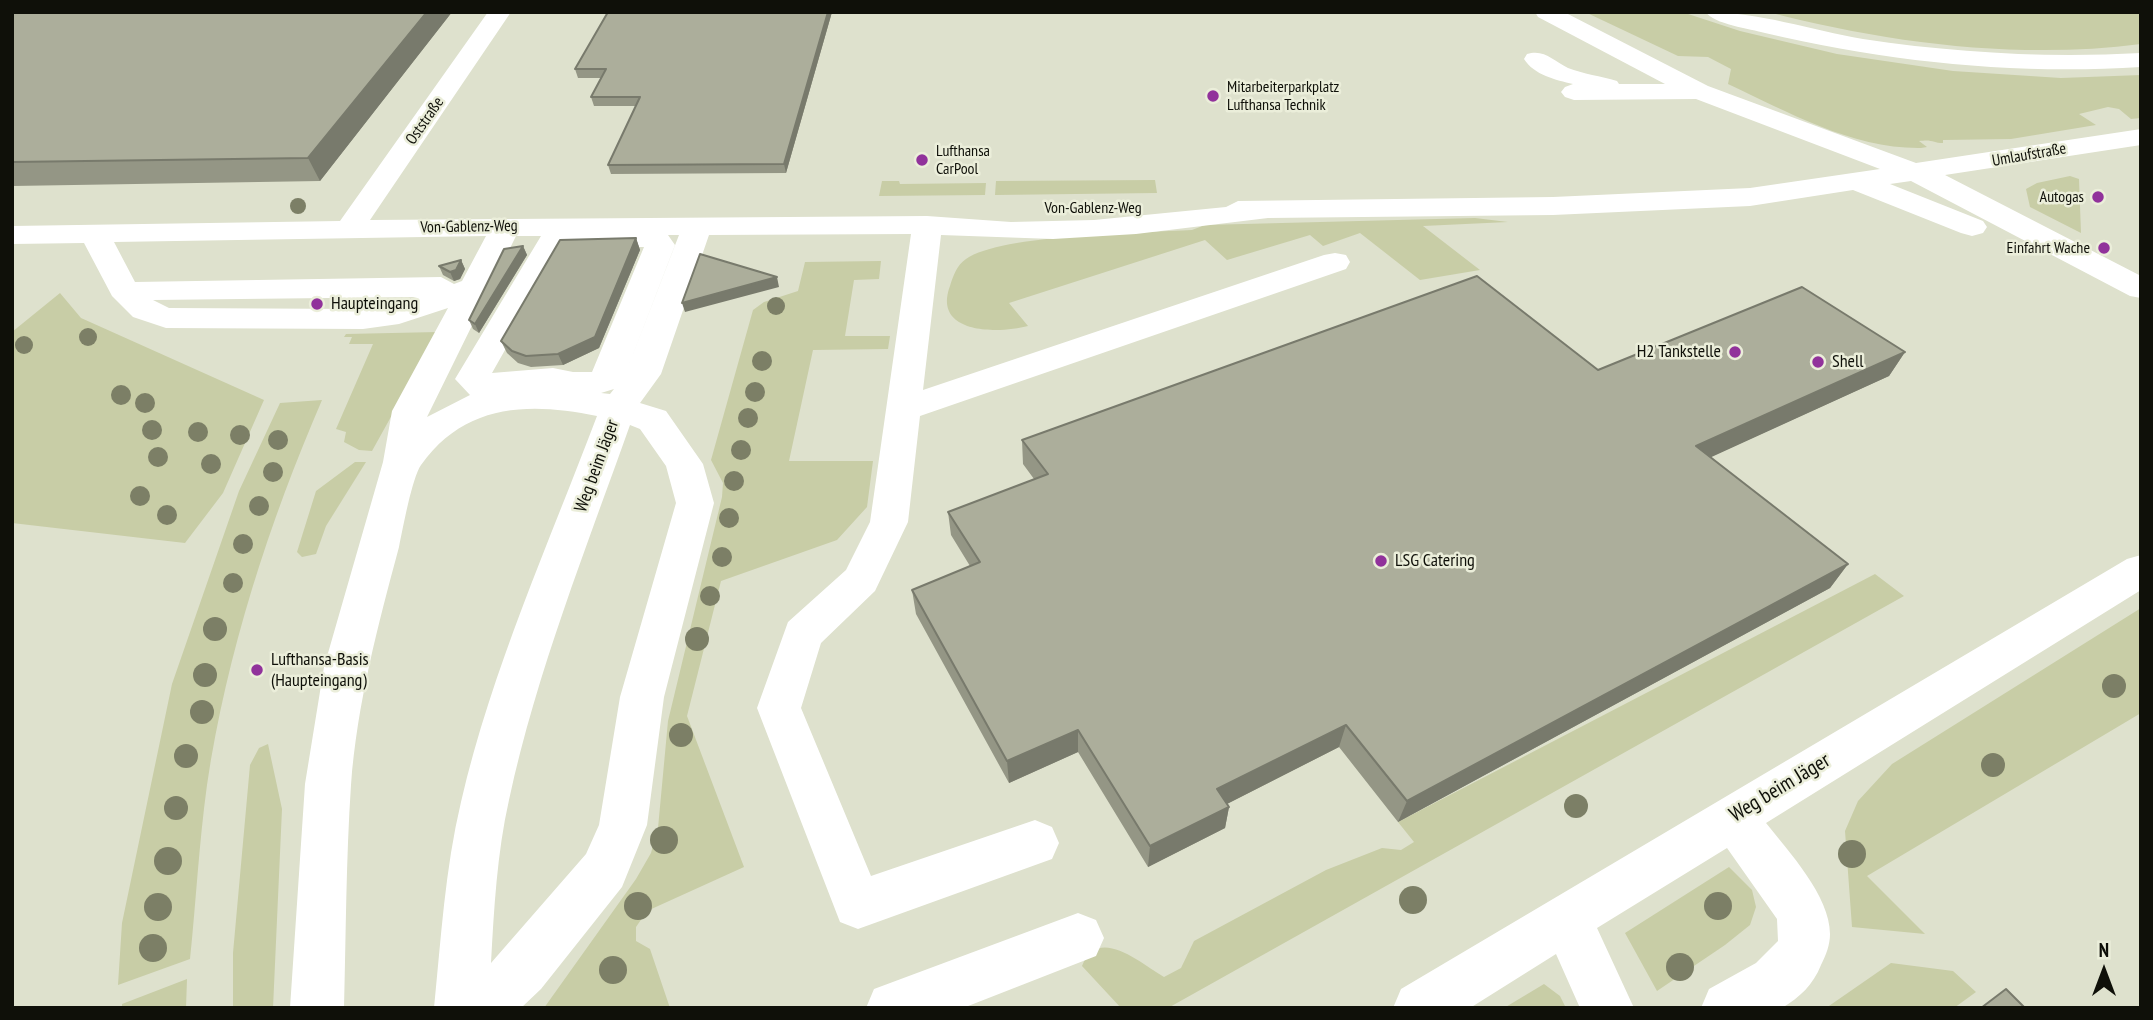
<!DOCTYPE html>
<meta charset="utf-8">
<style>
body{margin:0}
#map{position:relative;width:2153px;height:1020px;overflow:hidden;background:#dee1cd;font-family:"PT Sans Narrow",sans-serif}
canvas{display:block}
.frame{position:absolute;inset:0;border:14px solid #0f1009;pointer-events:none}
.north{position:absolute;left:2069px;top:936px;width:70px;height:70px;-webkit-text-stroke:5px #ebeeda;paint-order:stroke;rotate:0deg;font-size:19px;font-weight:700;line-height:28px;text-align:center;color:#0f1009}
.north::after{content:'';display:block;margin:auto;width:24px;height:32px;background:#0f1009;clip-path:polygon(50% 0,100% 100%,50% 72%,0 100%)}
</style>
<div id="map">
<canvas width="2153" height="1020"></canvas>
<div class="frame"></div>
<div class="north">N</div>
</div>
<script>
const g = document.querySelector('canvas').getContext('2d');
g.lineJoin = 'round';
function fillPath(path, color) {
  g.fillStyle = color;
  g.fill(path, 'evenodd');
}
function trace(path, color, width, dash) {
  g.strokeStyle = color;
  g.lineWidth = width;
  g.lineCap = dash ? 'butt' : 'round';
  g.setLineDash(dash || []);
  g.stroke(path);
}
function label(font, color, halo, rows, align = 'center') {
  g.font = font + ' "PT Sans Narrow",sans-serif';
  g.lineWidth = 5;
  g.setLineDash([]);
  g.textBaseline = 'middle';
  g.strokeStyle = halo;
  g.fillStyle = color;
  for (const [text, x, y, turn = 0] of rows) {
    g.save();
    g.translate(x, y);
    g.rotate((+turn || 0) * Math.PI / 180);
    g.textAlign = isNaN(turn) ? turn : align;
    if (halo) g.strokeText(text, 0, 0);
    g.fillText(text, 0, 0);
    g.restore();
  }
}
fillPath(new Path2D(`
 M1585 12H1682L1740 31 1837 54 1953 71 2061 78 2141 75V118L2131 119 2119 109 2108 107 2079 114 2096 125 2011 139 1943 140V143C1933 143 1933 139 1919 141L1927 147 1921 148C1853 149 1788 112 1728 84L1731 69 1708 57 1678 56Z
 M1768 12H2141V44C2018 60 1887 43 1768 12Z
 M2070 176 2079 179 2081 233 2030 207 2026 189 2037 183Z
 M1155 180 1157 193 995 195 996 181Z
 M882 181H899L900 184 986 183 985 195 879 196Z
 M1475 218 1508 222 1423 226 1480 270 1420 280 1360 233 1323 246 1310 235 1227 260 1205 240 1009 303 1028 326C998 334 932 334 950 286 953 276 957 265 966 259 1002 234 1143 233 1192 230L1205 225Z
 M881 261 879 279 854 280 845 336H890L888 349 813 350 789 461H873L867 507 837 540 721 581 687 716 744 867 647 911 636 927V941L650 949 670 1008H544L636 879 651 853 658 828 668 721 722 497 723 483 711 460 753 310 764 302 798 291 805 262Z
 M60 293 81 318 264 400 223 493 185 543 12 523V332Z
 M438 332 372 451 359 450 344 442 346 432 336 429 373 344H349L352 337H344L346 334Z
 M322 400C269 523 227 652 207 785 199 843 196 901 190 959L118 985 122 923 172 684 239 491 280 403Z
 M355 462H366L326 526 316 554 302 557 297 552 316 491Z
 M1875 574 1904 596 1168 1008H1121L1082 966C1098 925 1140 963 1164 977L1181 968 1194 941 1326 870 1382 848 1401 850 1414 842 1398 822Z
 M2141 608V713L1867 876 1925 934 1852 927 1845 831 1858 801 1892 764Z
 M268 744 282 809 273 1008H233V953L250 765 259 748Z
 M1729 867 1752 890 1756 907 1750 925 1725 945 1657 991 1625 933Z
 M1891 963 1953 971 1976 992 1954 1008H1826Z
 M187 979 186 1008H122V1004Z
 M1544 984 1560 996 1566 1008H1504Z`), '#c8cda6');
fillPath(new Path2D(`
 M488 12H511L370 220 927 216 1011 222 1094 220 1226 207 1238 201 1553 197 1750 188 1880 169 1696 99 1574 100 1565 97 1561 92 1565 87 1573 84C1556 80 1534 75 1524 59L1527 54C1545 49 1553 61 1568 68 1583 74 1601 76 1617 81L1619 84H1665L1538 17 1535 12H1564L1708 86 1916 163 2141 129V145L1945 175 2141 276V298L2130 296 1911 181 1890 184 1983 221 1987 227 1983 233 1972 236 1961 233 1853 190 1750 206 1553 215 1268 218 1136 234 1053 239 941 235 923 390 1324 255 1335 253 1346 255 1350 262 1346 269 920 416 908 522 875 591 821 643 801 708 871 876 1035 820 1052 827 1059 843 1052 859 858 929 840 922 757 708 788 622 846 570 870 522 911 234 709 235 661 374 640 403 666 411 703 464 714 503 664 697 647 825 622 887 541 989 521 1008H434C441 939 445 869 461 802 492 669 549 543 597 416 530 402 465 403 421 465 412 478 403 528 399 547 378 625 357 704 351 785 346 859 346 934 344 1008H290L305 784 324 667 383 462 392 411 448 308 399 324 363 329 166 328 133 317 112 296 84 243 12 244V226L340 221ZM668 235H679L625 375 675 245ZM486 236 462 281 454 284 441 277 135 282 114 242ZM516 236H541L455 379 470 395 427 417ZM566 247H644L592 372H573L553 368 492 373 562 249ZM416 297 394 305 363 309 169 308 153 300ZM614 389 610 394 601 393ZM630 425 640 429 666 466 676 503 620 697 599 825 586 854 491 963C494 909 497 853 509 800 537 671 586 549 630 425Z
 M1706 12C1759 12 1811 30 1863 39 1956 53 2047 58 2141 53V67C2014 75 1889 62 1765 33 1751 29 1713 24 1706 12Z
 M2141 555V590L1766 823C1789 852 1830 896 1830 934 1830 945 1826 955 1821 965 1813 985 1800 997 1782 1008H1701L1709 989 1756 963 1778 941 1777 919 1727 848 1597 928 1634 1008H1580L1556 954 1470 1008H1393L1401 989 2127 559Z
 M1078 913 1096 920 1104 938 1096 956 963 1008H866L874 989Z`), '#fff');
g.fillStyle = '#7c7f66';
for (const [x, y, r] of [
 [298,206,8],
 [776,306,9],
 [88,337,9],
 [24,345,9],
 [762,361,10],
 [755,392,10],
 [121,395,10],
 [145,403,10],
 [748,418,10],
 [152,430,10],
 [198,432,10],
 [240,435,10],
 [278,440,10],
 [741,450,10],
 [158,457,10],
 [211,464,10],
 [273,472,10],
 [734,481,10],
 [140,496,10],
 [259,506,10],
 [167,515,10],
 [729,518,10],
 [243,544,10],
 [722,557,10],
 [233,583,10],
 [710,596,10],
 [215,629,12],
 [697,639,12],
 [205,675,12],
 [2114,686,12],
 [202,712,12],
 [681,735,12],
 [186,756,12],
 [1993,765,12],
 [1576,806,12],
 [176,808,12],
 [664,840,14],
 [1852,854,14],
 [168,861,14],
 [1413,900,14],
 [638,906,14],
 [1718,906,14],
 [158,907,14],
 [153,948,14],
 [1680,967,14],
 [613,970,14]
]) {
  g.beginPath();
  g.arc(x, y, r, 0, 2 * Math.PI);
  g.fill();
}
fillPath(new Path2D(`
 M12 12H452L320 181 12 186Z
 M608 12H832L786 173 611 174 608 165 636 106H594L591 97 602 78H578L575 69Z
 M636 238 640 250 599 348 563 365 531 367 518 363 507 353 501 341Z
 M523 246 527 255 479 333 473 329 469 320Z
 M461 260 465 269 460 279 454 281 443 275 439 266Z
 M1905 352 1889 376 1710 457 1848 564 1830 588 1398 822 1339 747 1227 804 1229 807 1225 828 1148 867 1078 752 1009 783 916 614 912 590 970 566 951 535 948 512 1034 479 1023 464 1022 440 1598 370Z`), '#949685');
fillPath(new Path2D(`
 M427 12H452L320 181 308 158Z
 M828 12H832L786 173 784 164Z
 M636 238 640 250 599 348 563 365 558 354Z
 M523 246 527 255 479 333 475 324Z
 M461 260 465 269 460 279 454 281 450 272Z
 M777 277 779 287 685 312 682 303Z
 M1905 352 1889 376 1683 470 1696 446Z
 M1848 564 1830 588 1398 822 1407 801Z
 M1346 725 1339 747 1213 811 1217 789Z
 M1078 730V752L1009 783 1007 761Z
 M1229 807 1225 828 1148 867 1150 846Z`), '#787a6c');
const building = new Path2D(`
 M12 12H427L308 158 12 162Z
 M608 12H828L784 164 608 165 640 97H591L606 69H575Z
 M636 238 595 337 558 354 526 356 512 351 501 341 560 240Z
 M523 246 475 324 469 320 504 249Z
 M700 254 777 277 682 303Z
 M461 260 456 270 450 272 439 266Z
 M1477 276 1598 370 1802 287 1905 352 1696 446 1848 564 1407 801 1346 725 1217 789 1229 807 1150 846 1078 730 1007 761 912 590 980 562 948 512 1048 474 1022 440Z
 M2006 989 2025 1008H1981Z`);
fillPath(building, '#acae9b');
trace(building, '#787a6c', 2);
for (const [x, y, r, color] of [
 [1213,96,7,"#91329b"],
 [922,160,7,"#91329b"],
 [2098,197,7,"#91329b"],
 [2104,248,7,"#91329b"],
 [317,304,7,"#91329b"],
 [1735,352,7,"#91329b"],
 [1818,362,7,"#91329b"],
 [1381,561,7,"#91329b"],
 [257,670,7,"#91329b"]
]) {
  const dot = new Path2D();
  dot.arc(x, y, r, 0, 2 * Math.PI);
  g.fillStyle = color;
  g.fill(dot);
  trace(dot, '#ebeeda', 2.5);
}
label('16px', '#0f1009', '#ebeeda', [
 ["Mitarbeiterparkplatz",1227,87],
 ["Lufthansa Technik",1227,105],
 ["Lufthansa",936,151],
 ["CarPool",936,169],
 ["Autogas",2084,197,"right"],
 ["Einfahrt Wache",2090,248,"right"]
], 'left');
label('16px', '#0f1009', '#ebeeda', [
 ["Oststraße",425,121,-55],
 ["Umlaufstraße",2029,155,-10],
 ["Von-Gablenz-Weg",1093,208],
 ["Von-Gablenz-Weg",469,227,-1]
]);
label('18px', '#0f1009', '#ebeeda', [
 ["Haupteingang",331,304],
 ["H2 Tankstelle",1721,352,"right"],
 ["Shell",1832,362],
 ["LSG Catering",1395,561],
 ["Lufthansa-Basis",271,660],
 ["(Haupteingang)",271,681]
], 'left');
label('18px', '#0f1009', '#ebeeda', [
 ["Weg beim Jäger",597,466,-70]
]);
label('21px', '#0f1009', '#ebeeda', [
 ["Weg beim Jäger",1780,788,-31]
]);
</script>
